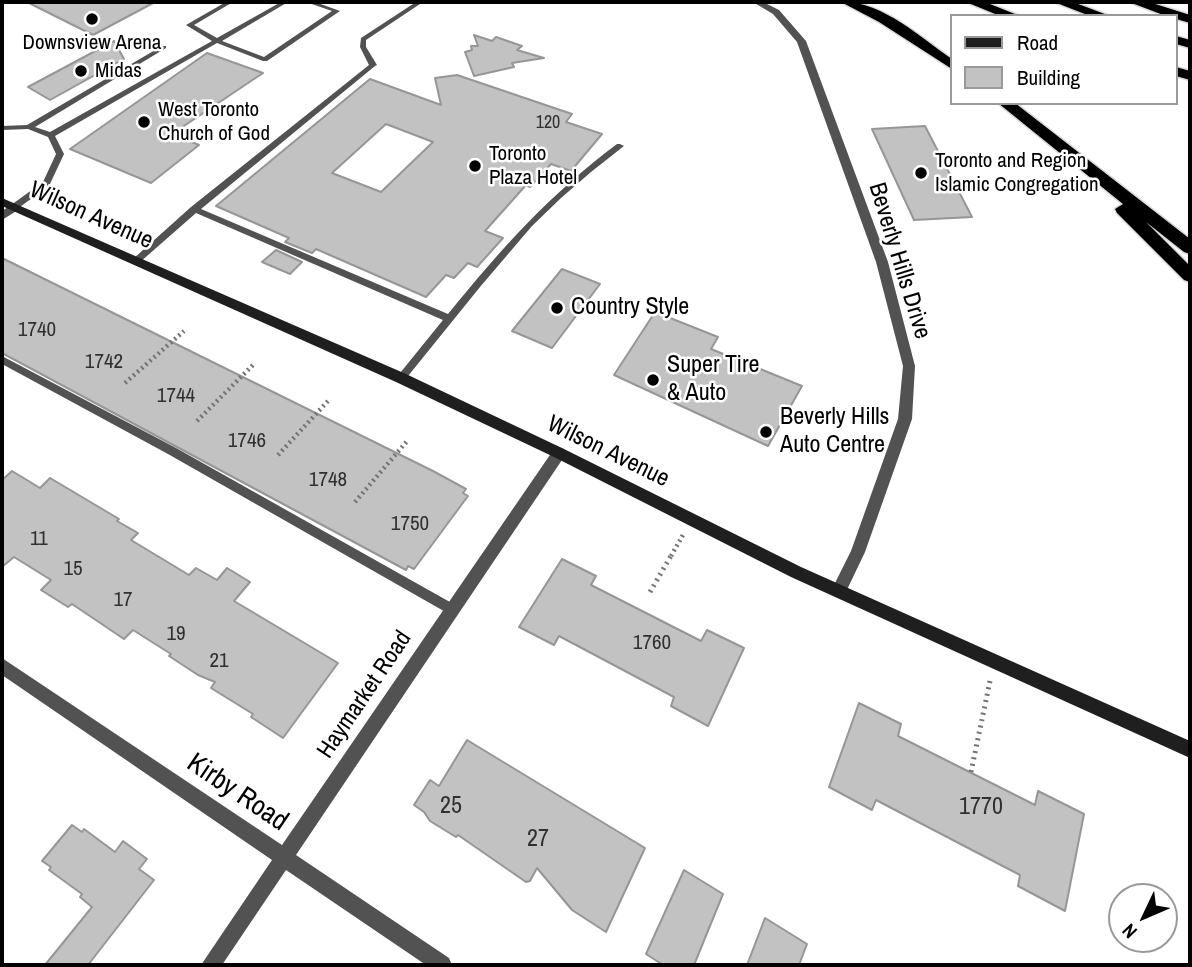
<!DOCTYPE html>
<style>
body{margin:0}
#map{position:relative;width:1192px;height:967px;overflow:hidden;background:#fff;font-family:"Archivo Narrow",sans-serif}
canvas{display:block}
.frame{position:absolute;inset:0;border:4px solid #000;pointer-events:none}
.legend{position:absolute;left:950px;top:14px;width:228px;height:91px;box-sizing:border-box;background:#fff;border:2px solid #999;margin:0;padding:9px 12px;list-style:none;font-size:21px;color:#000}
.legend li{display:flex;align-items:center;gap:14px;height:35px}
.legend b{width:35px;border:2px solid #999}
.north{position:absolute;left:1108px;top:883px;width:70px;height:70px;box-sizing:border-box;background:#fff;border:2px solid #999;border-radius:50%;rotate:226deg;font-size:19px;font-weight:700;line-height:28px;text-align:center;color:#000}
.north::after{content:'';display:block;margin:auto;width:24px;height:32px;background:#000;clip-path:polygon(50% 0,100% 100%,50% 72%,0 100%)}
</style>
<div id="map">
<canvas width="1192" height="967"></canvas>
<div class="frame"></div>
<ul class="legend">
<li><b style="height:9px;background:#1f1f1f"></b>Road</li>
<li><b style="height:19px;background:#c2c2c2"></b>Building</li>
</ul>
<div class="north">N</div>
</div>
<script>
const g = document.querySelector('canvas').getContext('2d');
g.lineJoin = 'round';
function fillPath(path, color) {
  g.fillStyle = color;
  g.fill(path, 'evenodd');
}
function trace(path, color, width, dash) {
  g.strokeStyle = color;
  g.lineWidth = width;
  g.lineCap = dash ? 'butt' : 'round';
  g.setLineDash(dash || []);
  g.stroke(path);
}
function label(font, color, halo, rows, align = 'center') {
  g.font = font + ' "Archivo Narrow",sans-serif';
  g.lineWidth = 5;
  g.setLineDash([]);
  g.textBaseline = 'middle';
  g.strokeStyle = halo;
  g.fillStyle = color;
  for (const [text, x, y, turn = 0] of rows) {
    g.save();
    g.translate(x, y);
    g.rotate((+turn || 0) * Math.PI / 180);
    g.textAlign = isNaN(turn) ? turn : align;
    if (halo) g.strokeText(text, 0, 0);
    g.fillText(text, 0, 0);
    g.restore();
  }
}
const building = new Path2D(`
 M27 2H155L93 35Z
 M474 35 492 41 496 37 522 46 517 50 544 58 512 63 514 67 474 76 465 52 472 50 471 46H478Z
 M114 41 124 59 50 100 28 87Z
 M207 53 263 73 172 134 199 145 151 183 70 149Z
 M457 75 572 114 566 122 602 134 571 171 551 164 530 187 526 185 485 231 503 238 477 267 468 263 454 278 446 275 426 297 316 249 312 253 285 242 289 238 216 206 370 79 441 105 435 78ZM386 124 433 142 381 192 332 173Z
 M925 126 972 217 914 220 872 129Z
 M276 250 302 262 290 274 262 262Z
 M2 258 433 471 466 489 463 493 468 496 414 569 408 566 406 570 2 353Z
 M562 269 600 284 552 348 512 331Z
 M655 312 718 337 711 349 802 386 768 446 614 375Z
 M12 471 40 488 50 478 119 519 117 521 138 533 131 540 189 575 196 568 217 580 227 568 250 582 234 601 338 663 283 738 251 717 253 714 211 688 215 682 198 675 169 656 171 654 133 630 124 639 72 604 68 607 41 590 51 580 14 557 2 567V480Z
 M562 559 596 576 591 585 701 641 707 630 744 648 708 726 671 706 674 697 559 636 554 645 519 627Z
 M859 703 901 724 898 736 1035 805 1038 791 1084 814 1065 911 1018 886 1020 875 876 800 872 810 829 787Z
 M467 740 645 848 606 932 572 910 537 868 530 881 526 882 458 835 456 837 430 821 424 812 414 805 430 780 439 786Z
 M72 825 82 832 84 829 115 852 123 841 147 859 139 869 154 880 88 965H45L92 907 80 897 82 894 49 870 51 867 42 861Z
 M684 870 723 894 694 965H663L646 954Z
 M765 918 807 944 799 965H747Z`);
fillPath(building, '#c2c2c2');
trace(building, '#969696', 2);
const motorway = new Path2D(`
 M841 2C881 0 921 38 952 59V69L879 22Z
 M966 2H985L1020 16H1000Z
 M1054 2H1073L1110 16H1090Z
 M1129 2H1149L1190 15V23L1176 19V16H1166Z
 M1176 36 1190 40V48L1176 44Z
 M1176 67 1190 71V80L1176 76Z
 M998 103H1015L1190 239V254L1184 252 1146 222 1190 266V282L1184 280 1117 213 1115 209 1123 204Z`);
trace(motorway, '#dbdbdb', 3);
trace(new Path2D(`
 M125 383 184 331
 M197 421 253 365
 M278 455 328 401
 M355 502 408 440
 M671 556 683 535`), '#747474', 4.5, [2, 3.5]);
trace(new Path2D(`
 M650 592 672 554
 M971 772 990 681`), '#747474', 5, [2, 4.5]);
fillPath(new Path2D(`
 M226 2H233L194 25 217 38 281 2H288L222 41 264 57 332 11 306 2H315L340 11 267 61H263L217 43 55 136 64 154 49 186 17 209H11V205L43 182 56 154 48 137 28 129 2 130V126L27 125 162 46H166V48L35 127 50 132 212 41 186 25Z
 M416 2H423L366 40V47L377 65 375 66 201 209 448 314C501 249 549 195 617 144H620L624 146 591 172 561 198 532 226 480 287 404 381 401 382 396 378 443 320 196 213 139 263H133V259L191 207 369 65 360 47 361 38Z
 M2 356 176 448 457 606 459 610 457 614 453 615 449 614 168 454 2 364Z`), '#525252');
fillPath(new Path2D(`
 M753 2H763L779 10 806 41 888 262 915 366 912 419 865 552 844 596 839 598 834 596 831 591 851 551 898 419 903 366 876 262 797 42 773 14Z
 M14 203 19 207 18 210 2 220V211Z
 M559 447 564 449 566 453 564 457 296 855 449 958 452 965H426L286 870 222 965H201L272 860 2 675V658L282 845 554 449Z`), '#525252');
fillPath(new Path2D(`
 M2 198 406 374 564 449 801 567 1190 741V758L791 577 554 457 396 382 2 206Z`), '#1f1f1f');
fillPath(motorway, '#000');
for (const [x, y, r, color] of [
 [92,19,7,"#000"],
 [81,71,7,"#000"],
 [144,122,7,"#000"],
 [475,166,7,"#000"],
 [921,173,7,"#000"],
 [557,308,7,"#000"],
 [653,380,7,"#000"],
 [766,432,7,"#000"]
]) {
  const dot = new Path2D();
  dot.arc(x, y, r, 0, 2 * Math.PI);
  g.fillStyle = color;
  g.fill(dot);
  trace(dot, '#fff', 2.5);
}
label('18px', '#303030', null, [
 ["120",548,123]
]);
label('21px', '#000', '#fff', [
 ["Downsview Arena",92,43,"center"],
 ["Midas",95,71],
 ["West Toronto",158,110],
 ["Church of God",158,134],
 ["Toronto",489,154],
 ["Plaza Hotel",489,178],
 ["Toronto and Region",935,161],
 ["Islamic Congregation",935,185]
], 'left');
label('21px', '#303030', null, [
 ["1740",37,330],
 ["1742",104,362],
 ["1744",176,396],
 ["1746",247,441],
 ["1748",328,480],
 ["1750",410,524],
 ["11",39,539],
 ["15",73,569],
 ["17",123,600],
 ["19",176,634],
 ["1760",652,643],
 ["21",219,661]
]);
label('24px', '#000', '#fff', [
 ["Wilson Avenue",91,216,24],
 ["Beverly Hills Drive",899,261,73],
 ["Wilson Avenue",608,452,26],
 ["Haymarket Road",365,695,-56]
]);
label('24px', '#000', '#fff', [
 ["Country Style",571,308],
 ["Super Tire",667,366],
 ["& Auto",667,394],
 ["Beverly Hills",780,418],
 ["Auto Centre",780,446]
], 'left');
label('24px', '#303030', null, [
 ["25",451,807],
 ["1770",981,808],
 ["27",538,840]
]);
label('28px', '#000', '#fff', [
 ["Kirby Road",237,793,34]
]);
</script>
